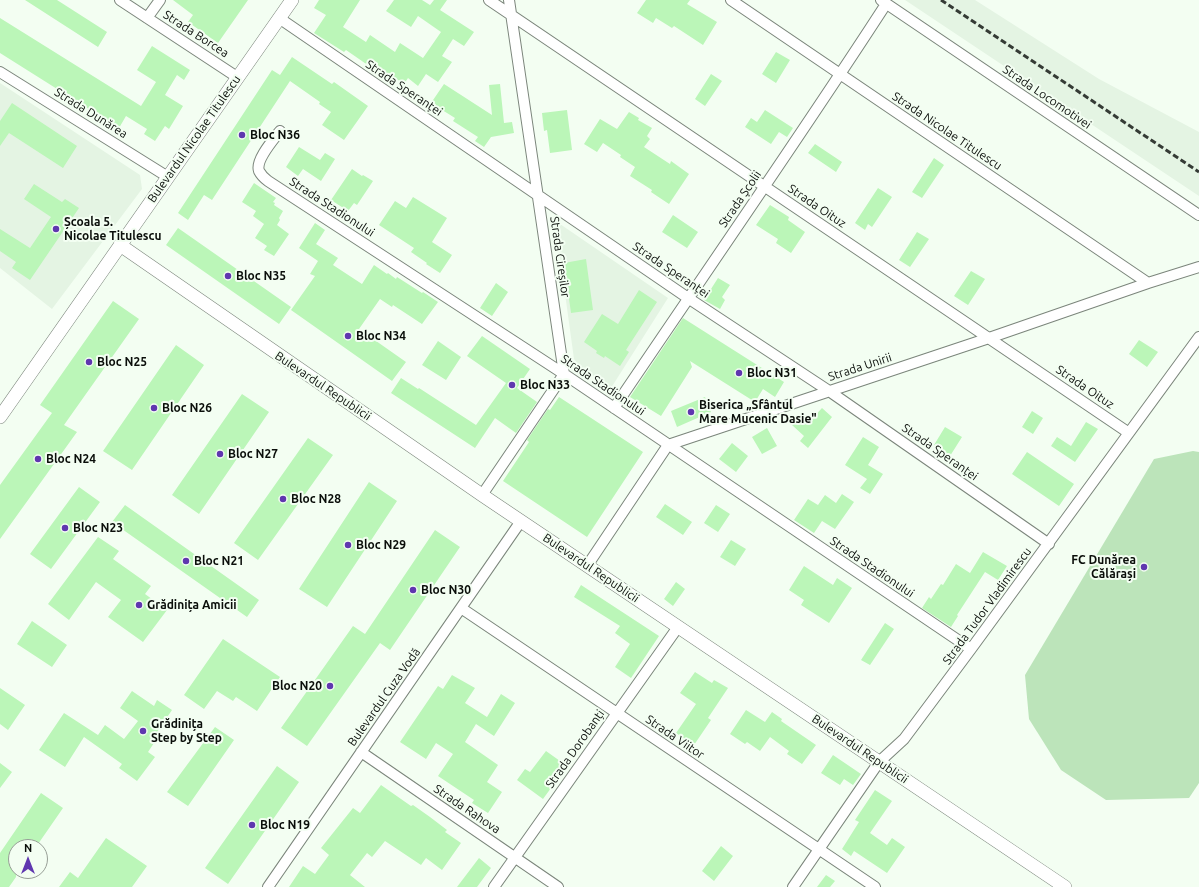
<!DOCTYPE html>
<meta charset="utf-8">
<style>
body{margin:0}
#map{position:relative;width:1199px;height:887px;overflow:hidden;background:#f3fef2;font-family:Ubuntu,sans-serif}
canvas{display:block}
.north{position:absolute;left:8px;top:839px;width:40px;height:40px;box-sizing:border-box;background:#f3fef2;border:1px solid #969e95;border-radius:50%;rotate:0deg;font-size:11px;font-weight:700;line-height:16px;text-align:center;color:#0a0e0a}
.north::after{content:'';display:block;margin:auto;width:14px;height:18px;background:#5f37af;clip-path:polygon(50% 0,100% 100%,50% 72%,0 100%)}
</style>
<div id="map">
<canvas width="1199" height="887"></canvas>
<div class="north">N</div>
</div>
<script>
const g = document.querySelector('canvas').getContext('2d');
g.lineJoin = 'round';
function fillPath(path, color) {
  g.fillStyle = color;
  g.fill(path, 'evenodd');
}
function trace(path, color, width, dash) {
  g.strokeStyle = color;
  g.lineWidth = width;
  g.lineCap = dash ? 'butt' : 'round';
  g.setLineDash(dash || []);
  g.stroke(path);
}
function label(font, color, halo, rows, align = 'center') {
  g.font = font + ' Ubuntu,sans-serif';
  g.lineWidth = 4;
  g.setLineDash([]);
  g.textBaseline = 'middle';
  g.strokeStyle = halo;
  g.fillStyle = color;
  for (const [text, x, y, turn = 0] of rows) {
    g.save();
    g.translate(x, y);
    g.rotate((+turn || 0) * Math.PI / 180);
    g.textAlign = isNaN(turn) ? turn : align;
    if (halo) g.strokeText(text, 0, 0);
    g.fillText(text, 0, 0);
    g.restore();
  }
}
fillPath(new Path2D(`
 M905 0H975L1099 79 1199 132V196Z
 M0 83 140 175 142 189 52 309 0 268Z
 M560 224 668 298 611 388 581 368 574 359 556 228Z`), '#e4f4e3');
fillPath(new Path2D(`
 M1193 451 1199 452V783L1189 798 1106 800 1061 770 1029 719 1025 675 1154 459Z`), '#bce4ba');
fillPath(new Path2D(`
 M25 0H57L107 32 98 47Z
 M173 0H248L218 43 188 22 193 15Z
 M319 0H360L343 27 366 42 370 35 395 52 400 43 423 58 441 32 418 16 411 27 386 11 394 0H422L430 5 434 0H447L440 10 474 32 464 46 453 39 442 56 452 62 438 82 426 74 418 86 408 78 404 84 392 76 390 78 372 66V68L346 50 344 52 314 33 326 15 314 8Z
 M646 0H690L687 4 717 22 703 45 674 26 672 28 656 18 653 23 637 13Z
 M0 18 141 106 156 82 137 70 152 46 190 70 184 80 177 75 165 95 183 106 169 129 165 126 155 141 144 134 147 129 126 116 119 128 0 53Z
 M776 52 790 60 776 83 762 74Z
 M292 57 332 84 334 82 368 106 344 140 322 125 331 112 319 104 320 102 290 81 212 200 204 195 188 220 178 213 272 70 280 75Z
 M711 74 722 81 705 106 695 99Z
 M444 84 492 115 489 85 500 84 504 123 512 122 514 133 491 137 484 147 475 141 478 137 453 121 455 118 431 103Z
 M12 103 77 146 63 168 9 133 0 146V121Z
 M567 110 572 150 550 153 547 130 544 131 542 113Z
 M765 110 793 128 787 137 779 132 771 144 745 127 751 118 757 122Z
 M629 112 639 118 638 120 652 128 647 136 650 139 644 147 670 164 671 161 689 174 669 204 651 192 652 190 630 176 635 167 620 157 621 155 603 143 597 152 584 144 600 119 617 129Z
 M815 144 842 162 836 172 808 153Z
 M299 147 320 160 325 153 335 159 321 181 303 169 298 176 286 167Z
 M934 158 944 165 922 198 912 192Z
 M352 169 362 176 363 175 373 181 357 205 354 203 348 211 331 200Z
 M254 183 276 198 273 202 275 203 274 205 283 211 279 218 280 220 277 225 289 234 274 256 264 250 267 246 255 238 264 224 253 216 256 211 242 202Z
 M34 184 62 202 65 199 79 208 30 280 12 268 16 262 0 251V229L30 248 51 217 24 199Z
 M878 188 892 197 872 227 868 224 865 230 855 223Z
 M413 197 447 218 432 242 452 255 440 273 426 264 427 263 411 252 414 248 379 225 395 201 406 208Z
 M770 205 789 217 788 220 805 232 791 253 776 243 778 239 756 225Z
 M673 215 698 232 687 248 662 232Z
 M315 223 325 230 316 244 338 258 333 265 362 284 374 265 387 274 388 273 396 279 397 277 422 293 423 292 438 302 422 324 393 305 392 307 380 299 359 329 406 362 392 381 291 310 315 276 310 274 318 261 299 248Z
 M178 228 291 307 279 324 166 245Z
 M917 232 929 239 910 267 899 260Z
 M586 259 593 310 571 313 564 263Z
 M971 271 985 279 968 305 954 296Z
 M718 278 730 285 722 297 725 300 720 309 704 300Z
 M496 283 508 292 492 316 480 308Z
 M639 290 657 302 626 350 629 352 620 366 605 356 604 358 596 353 597 351 584 342 602 314 618 324Z
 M113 301 139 319 64 425 77 432 0 539V485L52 413 40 405Z
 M683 318 784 382 775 397 763 389 755 402 690 361 692 367 661 416 630 397Z
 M482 336 530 369 517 388 537 402 516 433 495 418 475 448 391 393 401 378 418 389 419 388 476 425 506 383 467 356Z
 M1139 340 1158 352 1147 367 1129 354Z
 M438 341 461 357 446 380 422 365Z
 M176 345 204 365 132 470 103 451Z
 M242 394 269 412 199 514 172 495Z
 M559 397 643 452 587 537 503 481 529 442 527 440 548 409 550 410Z
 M705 397 711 412 677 427 671 411Z
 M822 408 832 417 808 448 800 441 804 436 792 425 801 415 809 422Z
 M1032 411 1043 418 1033 434 1022 427Z
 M1086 422 1098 429 1075 462 1051 446 1057 437 1071 446Z
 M945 427 962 437 950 456 934 445Z
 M767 428 777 446 762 454 752 437Z
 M863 437 879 447 868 465 883 474 870 494 860 488 867 479 845 465Z
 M308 438 333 455 258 560 234 543Z
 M732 443 748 456 736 472 719 459Z
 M1027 452 1074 484 1059 506 1012 474Z
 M369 482 397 501 327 607 299 589Z
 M79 487 100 502 51 569 30 554Z
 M842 494 854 502 835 529 822 521 814 533 794 520 808 499 818 505 825 495 836 503Z
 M665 504 692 522 683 535 656 517Z
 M125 505 259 600 247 617 112 522Z
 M716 505 730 514 718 532 704 523Z
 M435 530 460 547 390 650 380 643 307 746 281 728 353 626 365 634Z
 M98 537 119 551 113 559 151 586 145 594 167 610 143 642 108 617 121 600 96 582 69 620 48 604Z
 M731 540 746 549 735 566 720 557Z
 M983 552 1007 566 998 580 985 572 957 615 958 616 951 627 922 608 929 597 931 599 941 584 943 585 956 564 970 573Z
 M804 566 833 585 837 578 852 588 829 623 801 605 804 600 789 590Z
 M676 582 685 589 673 606 664 599Z
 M581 585 659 636 631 678 615 667 630 644 615 633 620 626 574 597Z
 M32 621 67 645 52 667 17 644Z
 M885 623 894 629 870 665 861 660Z
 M223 639 280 677 257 711 236 697 233 701 217 691 204 709 184 695Z
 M695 672 712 683 714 680 728 688 708 718 711 720 694 745 676 733 696 704 680 693Z
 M452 675 475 688 465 703 487 717 501 694 515 703 494 736 476 724 465 742 498 765 487 782 502 792 488 813 472 803 474 800 438 776 453 754 436 743 426 759 400 742 438 686 443 689Z
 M0 688 25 705 8 730 0 724Z
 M132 691 154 706 157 700 172 710 153 738 156 740 148 752 155 757 137 781 119 768 122 764 84 737 65 767 39 750 64 713 98 735 105 725 124 739 138 721 120 708Z
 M746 710 765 722 772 712 782 719 781 721 816 745 802 764 787 754 789 751 770 737 760 751 747 742 745 744 730 734Z
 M215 727 234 740 188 806 167 792Z
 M546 751 567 766 543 799 517 780 525 769 530 772Z
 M833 755 861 774 853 785 844 779 840 785 821 773Z
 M0 763 12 772 0 788Z
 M277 766 299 782 228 884 205 868Z
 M381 785 411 806 413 805 430 817 447 830 445 832 461 843 442 870 426 858 421 865 385 841 372 857 367 853 350 875 365 887H289L303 866 315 874 329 855 321 848 353 808 360 813Z
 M875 790 892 801 870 833 887 845 892 838 905 847 887 873 854 851 851 856 842 849 859 822 855 820Z
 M41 793 63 808 36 847H16V877L9 887H0V853Z
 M106 838 147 866 132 887H59L70 872 78 878Z
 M721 846 733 856 714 881 702 871Z
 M479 858 491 868 477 887H457Z
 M826 875 835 881 830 887H817Z`), '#bbf6b8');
const minor = new Path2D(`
 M120 0 237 77
 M489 0 1129 433
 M731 0 1148 283
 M881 0 1199 215
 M147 18 160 0
 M279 18 688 298 829 391 1049 544
 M0 72 168 177
 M280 131C274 139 255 160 259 171 261 175 264 178 268 181L564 374 971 649
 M614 408C705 273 798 140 886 4
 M482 495 564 374 509 0
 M587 566 668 445 989 338 1148 283 1199 267
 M461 608 875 887
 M361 752 558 887
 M268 887 521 521
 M494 887 678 627
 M793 887 879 762 904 739 971 649 1199 337`);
const secondary = new Path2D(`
 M120 245 482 495 1065 887
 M0 417 292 0`);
trace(minor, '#7b857b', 12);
trace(secondary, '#7b857b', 14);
trace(minor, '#fff', 10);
trace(secondary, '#fff', 13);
trace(new Path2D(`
 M941 0 1199 172`), '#353b35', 3, [6, 3]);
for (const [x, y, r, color] of [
 [242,135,4,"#5f37af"],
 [56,229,4,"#5f37af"],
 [228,276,4,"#5f37af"],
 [348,336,4,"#5f37af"],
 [89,362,4,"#5f37af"],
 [739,373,4,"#5f37af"],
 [512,385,4,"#5f37af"],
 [154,408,4,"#5f37af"],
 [691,412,4,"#5f37af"],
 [220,454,4,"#5f37af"],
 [38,459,4,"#5f37af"],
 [283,499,4,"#5f37af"],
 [65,528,4,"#5f37af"],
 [348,545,4,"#5f37af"],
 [186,561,4,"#5f37af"],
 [1144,567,4,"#5f37af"],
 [413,590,4,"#5f37af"],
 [139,605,4,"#5f37af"],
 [330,686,4,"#5f37af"],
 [143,731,4,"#5f37af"],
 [252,825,4,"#5f37af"]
]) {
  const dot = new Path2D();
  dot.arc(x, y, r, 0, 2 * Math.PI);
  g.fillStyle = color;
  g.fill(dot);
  trace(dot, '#f3fef2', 1.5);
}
label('12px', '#0a0e0a', '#f3fef2', [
 ["Strada Borcea",196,34,33],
 ["Strada Speranței",404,88,34],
 ["Strada Locomotivei",1047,97,34],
 ["Strada Dunărea",91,113,32],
 ["Strada Nicolae Titulescu",947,131,34],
 ["Bulevardul Nicolae Titulescu",194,139,-55],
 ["Strada Școlii",740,199,-56],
 ["Strada Oituz",817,206,34],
 ["Strada Stadionului",332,207,33],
 ["Strada Cireșilor",560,257,82],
 ["Strada Speranței",671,270,34],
 ["Strada Unirii",860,367,-18],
 ["Strada Stadionului",603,385,34],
 ["Bulevardul Republicii",323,386,34],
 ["Strada Oituz",1085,387,34],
 ["Strada Speranței",940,452,35],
 ["Strada Stadionului",872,567,34],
 ["Bulevardul Republicii",591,568,34],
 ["Strada Tudor Vladimirescu",987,606,-54],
 ["Bulevardul Cuza Vodă",384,697,-55],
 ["Strada Viitor",675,737,34],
 ["Strada Dorobanți",575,749,-55],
 ["Bulevardul Republicii",860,749,34],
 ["Strada Rahova",467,809,34]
]);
label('bold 12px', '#0a0e0a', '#f3fef2', [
 ["Bloc N36",250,135],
 ["Școala 5.",64,222],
 ["Nicolae Titulescu",64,236],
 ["Bloc N35",236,276],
 ["Bloc N34",356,336],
 ["Bloc N25",97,362],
 ["Bloc N31",747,373],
 ["Bloc N33",520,385],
 ["Biserica „Sfântul",699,405],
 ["Mare Mucenic Dasie\"",699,419],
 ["Bloc N26",162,408],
 ["Bloc N27",228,454],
 ["Bloc N24",46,459],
 ["Bloc N28",291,499],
 ["Bloc N23",73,528],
 ["Bloc N29",356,545],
 ["FC Dunărea",1136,560,"right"],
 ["Călărași",1136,574,"right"],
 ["Bloc N21",194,561],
 ["Bloc N30",421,590],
 ["Grădinița Amicii",147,605],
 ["Bloc N20",322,686,"right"],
 ["Grădinița",151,724],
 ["Step by Step",151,738],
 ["Bloc N19",260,825]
], 'left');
</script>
